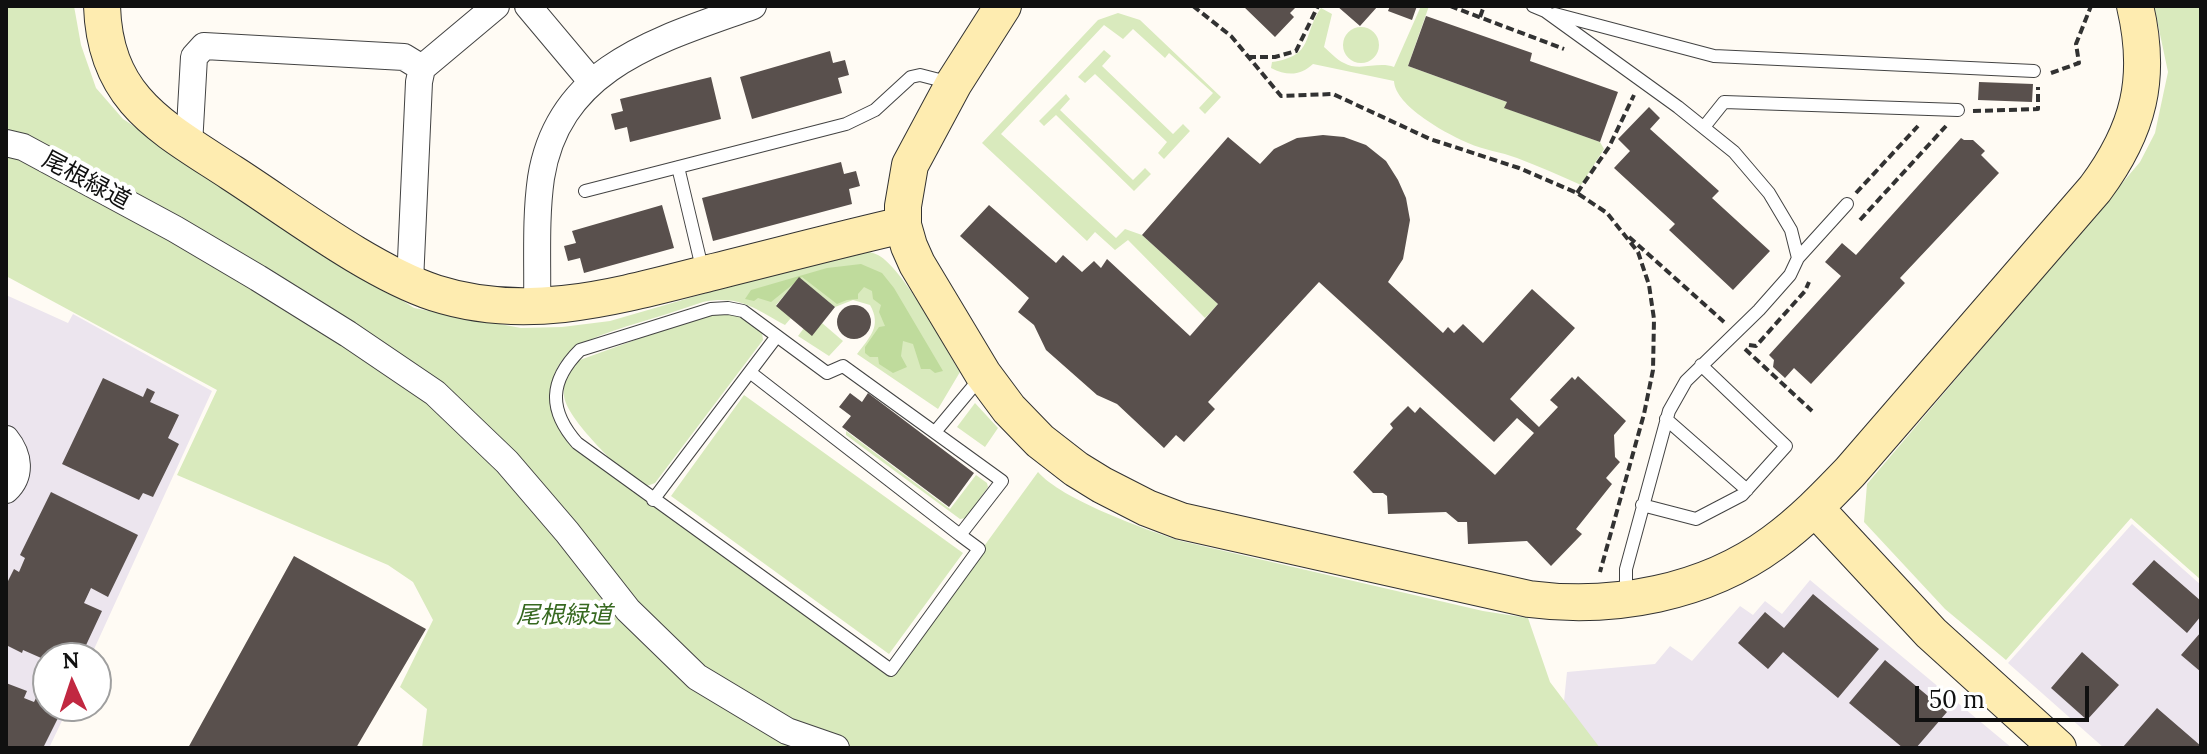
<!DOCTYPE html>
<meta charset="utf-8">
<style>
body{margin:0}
#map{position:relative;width:2207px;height:754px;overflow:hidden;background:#fffbf4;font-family:Lora,serif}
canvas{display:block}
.frame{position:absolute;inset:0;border:8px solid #101010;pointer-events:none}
.north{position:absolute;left:32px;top:642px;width:80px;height:80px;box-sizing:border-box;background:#fff;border:2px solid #9f9f9f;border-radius:50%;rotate:357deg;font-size:22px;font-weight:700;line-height:32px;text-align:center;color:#101010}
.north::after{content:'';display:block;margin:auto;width:28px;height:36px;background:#c12841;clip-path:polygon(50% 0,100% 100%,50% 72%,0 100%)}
.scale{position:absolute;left:1915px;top:686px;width:174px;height:36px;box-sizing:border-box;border:4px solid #101010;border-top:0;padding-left:10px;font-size:24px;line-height:28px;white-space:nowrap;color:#101010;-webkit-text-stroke:6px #fff;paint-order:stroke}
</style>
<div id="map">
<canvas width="2207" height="754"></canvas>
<div class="frame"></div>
<div class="north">N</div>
<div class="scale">50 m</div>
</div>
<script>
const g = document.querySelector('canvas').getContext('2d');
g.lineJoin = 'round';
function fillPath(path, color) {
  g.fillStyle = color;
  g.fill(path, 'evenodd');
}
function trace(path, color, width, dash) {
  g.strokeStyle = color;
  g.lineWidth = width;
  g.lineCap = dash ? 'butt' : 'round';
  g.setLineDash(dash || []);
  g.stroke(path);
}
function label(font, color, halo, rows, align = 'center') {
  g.font = font + ' Lora,"Noto Sans JP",serif';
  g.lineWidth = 8;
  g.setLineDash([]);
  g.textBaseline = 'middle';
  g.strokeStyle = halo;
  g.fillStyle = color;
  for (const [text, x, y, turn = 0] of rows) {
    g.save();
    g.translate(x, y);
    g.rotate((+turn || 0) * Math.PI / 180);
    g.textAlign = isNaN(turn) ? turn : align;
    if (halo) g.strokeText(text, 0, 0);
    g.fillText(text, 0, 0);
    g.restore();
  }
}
fillPath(new Path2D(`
 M6 295 68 323 73 314 212 391 90 658H48V706H69L49 748H6Z
 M2132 524 2201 585V748H2104L2008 663Z
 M1810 580 2012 748H1592L1563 711 1567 672 1655 664 1670 646 1692 661 1740 606 1753 615 1765 601 1782 614Z`), '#ece5ee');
fillPath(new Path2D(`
 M6 6H74L81 45 96 88 123 119 414 308 521 328 562 327 610 321 848 252C858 251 869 250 878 255 904 269 943 345 960 372L938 409 857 354C870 337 882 326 870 305L853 300 835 307 799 278 776 305 791 318 785 325C753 308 740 295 703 302 679 310 655 318 631 325 578 342 537 356 558 422L891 674 1038 472C1061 499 1146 530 1181 541L1483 611 1528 618 1550 682 1600 748H422L427 709 400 687 433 620 413 582 388 565 177 475 217 390 6 276Z
 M1421 6H1429L1408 66 1507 102 1505 108 1600 142 1604 149 1581 185C1559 175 1538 166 1517 158 1501 152 1484 150 1468 143 1447 134 1395 106 1394 81L1313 64C1300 76 1287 76 1271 68L1272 62C1315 56 1302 35 1321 8L1332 14 1324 47C1330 52 1337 60 1344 63 1359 72 1378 61 1394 67Z
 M2154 6H2201V580L2131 518 2006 660 1945 609 1864 522 1867 484 2140 162 2155 133 2168 72Z
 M1118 13 1140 20 1221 97 1205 114 1199 108 1213 93 1169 53 1165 58 1133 29 1123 39 1104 25 1001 134 1116 238 1125 229 1142 235 1218 304 1205 318 1128 240 1115 250 1095 232 1087 241 982 143 1098 20Z
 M1343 45a18 18 0 1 1 36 0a18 18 0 1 1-36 0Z
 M1104 50 1111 56 1102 66 1173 134 1183 124 1190 131 1164 159 1158 153 1167 142 1095 74 1085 83 1078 77Z
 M1066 94 1070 99 1060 110 1133 180 1145 168 1151 174 1134 191 1056 115 1044 126 1039 121Z
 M710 313 738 314 762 332 763 340 655 483 647 486 637 485C619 467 567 420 564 396 562 381 569 372 577 361Z
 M822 323 843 341 829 356 798 336 804 328 812 335Z
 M744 395 963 553 889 654 671 496Z
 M975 403 998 428 985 447 957 427Z
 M846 431 950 509 976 475 987 483 988 487 966 518 960 519 846 435Z`), '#d9eabd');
fillPath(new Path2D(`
 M861 264 882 273 894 288 943 371 935 373 930 369H921L913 344 903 341 901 356 907 367 893 373 879 364 878 357H870L865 353V347L879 327 885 326 879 312 881 305 873 299 872 291 864 287 858 294V299L847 300 837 304 802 277 771 302 758 298 754 301 745 299 751 290 827 268Z`), '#bfdb9c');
fillPath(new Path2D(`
 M1243 6H1297L1290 13 1294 17 1275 37Z
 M1337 6H1378L1360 26Z
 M1390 6H1417L1412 20 1388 11Z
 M1426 16 1532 53 1530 61 1618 92 1600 142 1504 108 1507 102 1408 66Z
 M830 51 833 63 845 60 849 75 838 78 842 93 752 119 740 77Z
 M711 77 721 119 630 142 627 127 615 130 611 114 623 111 620 99Z
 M1979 82 2033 84 2032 102 1978 100Z
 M1649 107 1660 118 1650 129 1719 191 1712 198 1770 251 1733 290 1669 230 1675 224 1614 168 1630 151 1618 139Z
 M1323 135 1344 137 1366 145 1386 161 1398 180 1406 198 1410 220 1403 259 1388 282 1443 333 1448 327 1454 333 1463 324 1483 343 1532 289 1575 328 1510 399 1539 427 1558 407 1550 400 1572 377 1575 380 1578 376 1626 421 1614 435 1615 457 1620 462 1606 478 1612 484 1576 529 1582 534 1551 566 1527 541 1468 544 1467 522H1458L1446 512 1388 514 1387 496 1383 493H1373L1353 472 1393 428 1390 424 1408 406 1415 413 1420 407 1495 475 1534 433 1517 418 1494 442 1319 282 1208 402 1215 409 1184 442 1176 435 1164 448 1117 404 1097 395 1046 350 1034 325 1018 312 1029 298 960 236 989 205 1056 263 1063 255 1082 272 1094 261 1101 268 1107 259 1190 336 1218 304 1142 235 1228 137 1260 164 1274 149 1297 138Z
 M1961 138 1964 140H1973L1985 151 1981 155 1999 173 1900 278 1905 283 1811 384 1794 368 1785 378 1773 367 1774 360 1769 355 1841 276 1825 262 1842 243 1856 255Z
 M841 162 844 174 856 171 860 186 849 189 852 204 713 241 702 198Z
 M662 205 674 248 584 273 580 258 568 261 564 246 576 243 572 231Z
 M799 277 835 307 812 336 776 306Z
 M837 322a17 17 0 1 1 34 0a17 17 0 1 1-34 0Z
 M103 378 143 397 147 388 155 392 150 402 179 415 168 438 179 444 153 497 143 493 139 500 62 464Z
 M850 393 862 402 868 393 974 473 949 507 842 427 851 416 839 407Z
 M51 492 138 535 108 597 91 588 84 603 102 611 80 658H48V661L23 650 22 653 6 645V585L14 569 19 572 25 558 20 555Z
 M294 556 426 629 356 748H188Z
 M2154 560 2201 601V616L2187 633 2132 584Z
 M1813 594 1879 649 1838 698 1783 652 1768 669 1738 643 1765 612 1784 628Z
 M2201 632V672L2181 655Z
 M2082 652 2119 685 2087 720 2051 688Z
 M1885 660 1947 712 1916 748H1903L1849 703Z
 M6 683 27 691 24 698 34 702 37 696 48 702V706H64L43 748 39 746 37 748H6Z
 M2157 708 2201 746V748L2123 747Z`), '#59504d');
const lane = new Path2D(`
 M1533 6 1545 11 1678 107 1734 152 1769 193 1791 230 1798 258 1790 275 1759 310 1686 381 1669 411 1626 569V596
 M1555 14 1714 56 2034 71
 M1704 127 1724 102 1958 110
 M678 167 703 272
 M585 191 846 124 875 110 911 77 920 75 951 83
 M1798 258 1847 204
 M751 373 960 535 979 549 891 670 577 443C548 410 549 381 580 350L711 309 728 308 743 311 827 373 843 366 1002 481 960 535
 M1666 419 1747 490
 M935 432 981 377
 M653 500 777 336
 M1642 505 1696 519 1742 495 1786 446 1701 365`);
const street = new Path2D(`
 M528 6 591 81
 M6 143 23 147 175 229 258 278 348 334 435 393 507 462 567 532 628 610 697 677 787 731 836 748
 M189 145 194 57 204 46 404 57 422 68
 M410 282 419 82 422 68 496 6
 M537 307C538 265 535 220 541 178 559 65 662 39 753 6
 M6 439C19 455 22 475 6 490`);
const secondary = new Path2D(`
 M102 6C105 100 162 127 232 173 291 211 369 271 435 293 528 323 618 296 709 273 774 257 838 240 903 225
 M1003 6 954 83 910 165 903 206V225L909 246 917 264 983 374 1009 409 1040 441 1076 469 1102 485 1147 508 1181 521 1529 599C1613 610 1705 593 1773 543 1802 522 1826 497 1850 472L2095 189C2139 130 2152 78 2135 6
 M1815 508 1931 633 2058 748`);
trace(lane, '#434343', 14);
trace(street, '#434343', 28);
trace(secondary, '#323232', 38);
trace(new Path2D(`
 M1193 6 1231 36 1281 96 1333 94 1430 139 1519 168 1577 193 1607 213 1638 252 1649 285 1654 319 1653 370 1644 414 1600 572
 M1450 6 1564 49
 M1480 17 1484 6
 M1248 57H1275L1296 51 1318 6
 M2051 73 2079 63 2076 44 2091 6
 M1973 111 2038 109V87
 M1577 193 1609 147 1634 95
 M1856 193 1918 126
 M1860 220 1946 126
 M1629 237 1724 322
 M1749 345 1756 346 1805 291 1809 282
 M1745 349 1812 411`), '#323232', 4, [8, 4]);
trace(lane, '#fff', 12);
trace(street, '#fff', 26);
trace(secondary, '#feecb0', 36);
label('24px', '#101010', '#fff', [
 ["尾根緑道",86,181,28]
]);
label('italic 24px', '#376920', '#fff', [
 ["尾根緑道",564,616]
]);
</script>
